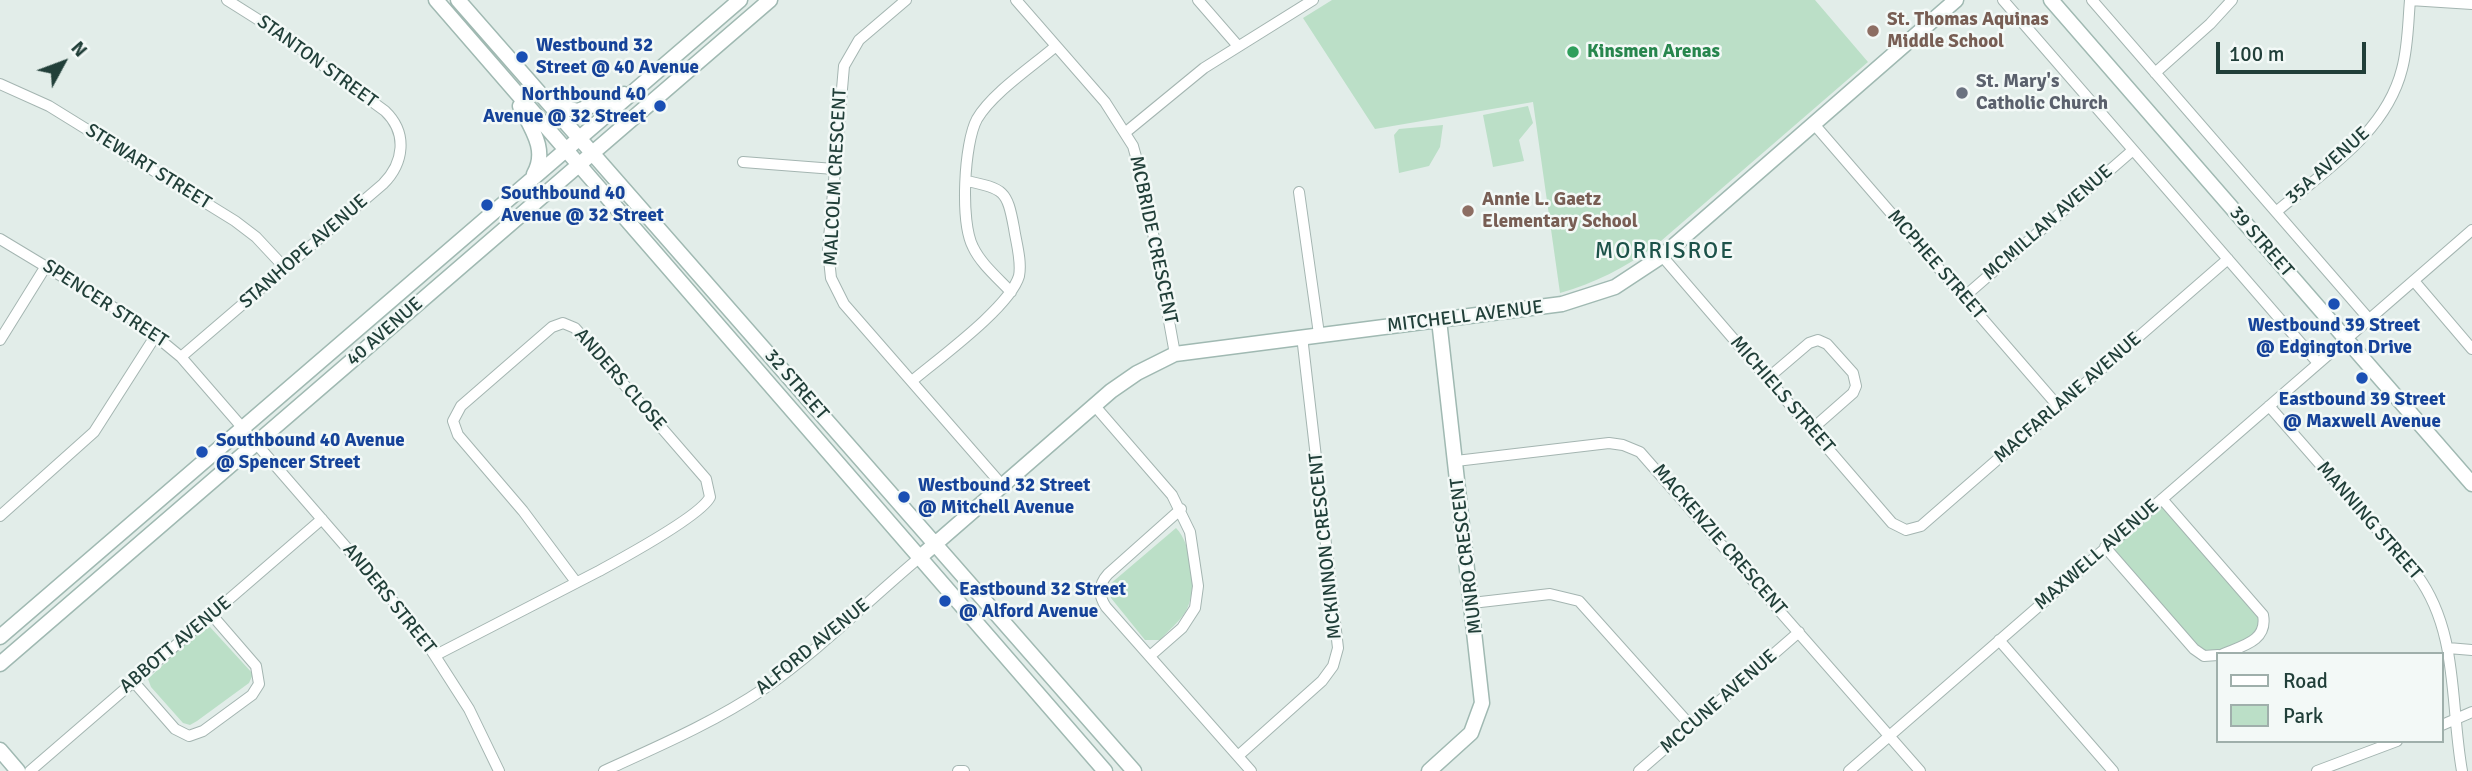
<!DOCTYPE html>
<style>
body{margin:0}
#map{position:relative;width:2472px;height:771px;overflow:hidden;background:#e2ede9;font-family:Signika,sans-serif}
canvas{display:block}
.legend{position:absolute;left:2216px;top:652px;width:228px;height:91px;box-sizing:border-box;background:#f3f9f7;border:2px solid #9fafab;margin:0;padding:9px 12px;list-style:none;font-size:21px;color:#213f39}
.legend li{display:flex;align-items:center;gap:14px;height:35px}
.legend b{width:35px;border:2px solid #9fafab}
.north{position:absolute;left:28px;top:28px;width:70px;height:70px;-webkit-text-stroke:5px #f3f9f7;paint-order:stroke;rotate:49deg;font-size:19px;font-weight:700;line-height:28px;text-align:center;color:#213f39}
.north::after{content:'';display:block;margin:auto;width:24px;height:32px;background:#213f39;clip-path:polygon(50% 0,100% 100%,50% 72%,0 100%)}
.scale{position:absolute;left:2216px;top:42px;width:150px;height:32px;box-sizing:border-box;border:4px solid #213f39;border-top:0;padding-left:9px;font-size:21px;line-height:24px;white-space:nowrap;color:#213f39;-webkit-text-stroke:5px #f3f9f7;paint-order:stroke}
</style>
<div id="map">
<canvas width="2472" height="771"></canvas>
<ul class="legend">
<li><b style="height:9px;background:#fff"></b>Road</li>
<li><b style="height:19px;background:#bbdfc7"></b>Park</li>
</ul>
<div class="north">N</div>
<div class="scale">100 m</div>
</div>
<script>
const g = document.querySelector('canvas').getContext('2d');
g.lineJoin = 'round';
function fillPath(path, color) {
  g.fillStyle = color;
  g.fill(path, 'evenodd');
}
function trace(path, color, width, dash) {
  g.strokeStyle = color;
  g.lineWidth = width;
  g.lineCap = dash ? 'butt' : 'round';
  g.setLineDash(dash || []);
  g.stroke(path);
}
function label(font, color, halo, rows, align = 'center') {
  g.font = font + ' Signika,sans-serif';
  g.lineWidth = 5;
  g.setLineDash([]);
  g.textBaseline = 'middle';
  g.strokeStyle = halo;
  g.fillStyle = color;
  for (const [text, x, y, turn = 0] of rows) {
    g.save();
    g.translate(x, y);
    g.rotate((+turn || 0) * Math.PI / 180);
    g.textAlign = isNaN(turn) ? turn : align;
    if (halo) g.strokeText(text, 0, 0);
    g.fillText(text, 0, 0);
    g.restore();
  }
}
fillPath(new Path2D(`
 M1332 0H1815L1868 62 1654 247C1623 268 1596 283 1560 293L1533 102 1375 129 1303 18Z
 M1528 106 1533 123 1519 140 1524 161 1493 167 1483 115Z
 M1443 125 1440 147 1429 166 1399 173 1394 135 1399 129Z
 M2162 499 2263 615 2257 639 2204 656 2105 547Z
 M1176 528C1192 544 1198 590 1186 611 1180 621 1168 631 1160 640H1145L1111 598 1109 585Z
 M210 627 253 674 249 683 197 721 190 725 183 723 151 687 148 679 202 628Z`), '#bbdfc7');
const street = new Path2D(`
 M906 0 859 40 844 66 828 250 831 278 844 304 1002 485
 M1016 0 1105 102 1133 146 1145 189 1175 354
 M1198 0 1238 46
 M2003 0 2318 363
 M2092 0 2369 319
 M2410 0 2472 4
 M2155 73 2210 24 2232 0
 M0 84 49 106 235 221 256 237 285 268
 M1813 123 2058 406
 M1126 132 1204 68 1313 0
 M743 162 834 169
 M1299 192 1319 334
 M2276 212C2324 171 2386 133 2402 69 2408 47 2408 23 2410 0
 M0 239 141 324 181 357 419 631 469 709 499 771
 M1662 256 1892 523 1906 530 1921 526 2228 259
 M2414 281 2472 349
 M1011 292C998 278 981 264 973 247 960 222 964 143 977 119 992 93 1033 66 1056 46
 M1964 297 2133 150
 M0 340 46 266
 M181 357 383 184C404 163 408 133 385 111L273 29 227 0
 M1768 378 1809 343 1818 340 1827 344 1853 373 1856 386 1853 393 1812 429
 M912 381C938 359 1010 307 1019 276 1022 261 1016 242 1014 228 1007 190 1004 189 967 181
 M1094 405 1172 495 1190 532 1198 586 1195 608 1182 628 1150 656
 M2269 406 2417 575C2459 632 2450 704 2462 771
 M1456 461 1609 443 1623 445 1640 452 1920 771
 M2162 499 2263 615C2268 641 2242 646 2223 654
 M1181 509 1108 574C1098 585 1098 595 1106 607L1251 771
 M0 516 94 432 156 335
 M2105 547 2194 649 2204 656 2218 655
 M1472 603 1550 594 1579 601 1691 726
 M1999 640 2113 771
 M2448 648 2472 650
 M436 655 599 571C621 559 701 516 710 497L706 479 575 328 563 323 552 327 461 406 453 421 458 435 523 511 576 582
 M133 681 175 729 189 736 203 731 252 695 259 684 256 666 211 614
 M2442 725 2472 712
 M1238 756 1322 681 1333 666 1338 648 1302 336
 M30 771 322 519
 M604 771C659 746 715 722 765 688 820 649 868 601 919 558
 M958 771H964
 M1639 771 1799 632
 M1849 771 2472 230
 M2317 771 2397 741`);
const secondary = new Path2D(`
 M436 0 1105 771
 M458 0 1134 771
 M2051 0 2472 484
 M551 103 577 111 624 94
 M520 106C531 128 548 150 534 174
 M919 558 1111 391 1137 373 1175 354 1562 304 1615 287 1662 256 1956 0
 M0 637 740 0
 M0 664 770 0
 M0 750 18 771
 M1429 771 1471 733 1482 703 1439 320`);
trace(street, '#a4b5b1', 12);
trace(secondary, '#a0b9b2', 17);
trace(street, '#fff', 10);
trace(secondary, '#fff', 14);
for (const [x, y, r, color] of [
 [1873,31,7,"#8d6e63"],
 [1573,52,7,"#2e9e5b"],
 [522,57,7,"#1a4fb4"],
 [1962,93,7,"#6b7280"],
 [660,106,7,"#1a4fb4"],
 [487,205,7,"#1a4fb4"],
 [1468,211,7,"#8d6e63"],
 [2334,304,7,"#1a4fb4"],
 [2362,378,7,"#1a4fb4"],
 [202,452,7,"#1a4fb4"],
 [904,497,7,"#1a4fb4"],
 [945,601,7,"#1a4fb4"]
]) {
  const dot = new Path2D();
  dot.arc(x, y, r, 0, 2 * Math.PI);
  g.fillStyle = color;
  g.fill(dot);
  trace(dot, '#f3f9f7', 2.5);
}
label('bold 19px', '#785e54', '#f3f9f7', [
 ["St. Thomas Aquinas",1887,20],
 ["Middle School",1887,42],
 ["Annie L. Gaetz",1482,200],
 ["Elementary School",1482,222]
], 'left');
label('bold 19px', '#164399', '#f3f9f7', [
 ["Westbound 32",536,46],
 ["Street @ 40 Avenue",536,68],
 ["Northbound 40",646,95,"right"],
 ["Avenue @ 32 Street",646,117,"right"],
 ["Southbound 40",501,194],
 ["Avenue @ 32 Street",501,216],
 ["Westbound 39 Street",2334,326,"center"],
 ["@ Edgington Drive",2334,348,"center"],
 ["Eastbound 39 Street",2362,400,"center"],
 ["@ Maxwell Avenue",2362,422,"center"],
 ["Southbound 40 Avenue",216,441],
 ["@ Spencer Street",216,463],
 ["Westbound 32 Street",918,486],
 ["@ Mitchell Avenue",918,508],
 ["Eastbound 32 Street",959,590],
 ["@ Alford Avenue",959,612]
], 'left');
label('bold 19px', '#27864d', '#f3f9f7', [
 ["Kinsmen Arenas",1587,52]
], 'left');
label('19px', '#213f39', '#f3f9f7', [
 ["STANTON STREET",317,62,36],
 ["35A AVENUE",2328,166,-42],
 ["STEWART STREET",148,167,32],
 ["MALCOLM CRESCENT",836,177,-87],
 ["MCMILLAN AVENUE",2048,223,-41],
 ["MCBRIDE CRESCENT",1153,240,78],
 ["39 STREET",2261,242,49],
 ["STANHOPE AVENUE",304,252,-41],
 ["MCPHEE STREET",1936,265,49],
 ["SPENCER STREET",105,304,33],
 ["MITCHELL AVENUE",1465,317,-7],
 ["40 AVENUE",385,332,-41],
 ["ANDERS CLOSE",620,380,49],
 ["32 STREET",796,385,49],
 ["MICHIELS STREET",1782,395,49],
 ["MACFARLANE AVENUE",2068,398,-41],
 ["MANNING STREET",2369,521,49],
 ["MACKENZIE CRESCENT",1719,540,49],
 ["MCKINNON CRESCENT",1326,546,-96],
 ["MAXWELL AVENUE",2097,555,-41],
 ["MUNRO CRESCENT",1467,556,-97],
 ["ANDERS STREET",389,599,51],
 ["ABBOTT AVENUE",176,645,-40],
 ["ALFORD AVENUE",813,647,-39],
 ["MCCUNE AVENUE",1719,702,-41]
]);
label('bold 19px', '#5b616d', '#f3f9f7', [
 ["St. Mary's",1976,82],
 ["Catholic Church",1976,104]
], 'left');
g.letterSpacing = '2px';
label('23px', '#1c5249', '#f3f9f7', [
 ["MORRISROE",1665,252]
]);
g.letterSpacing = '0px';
</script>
